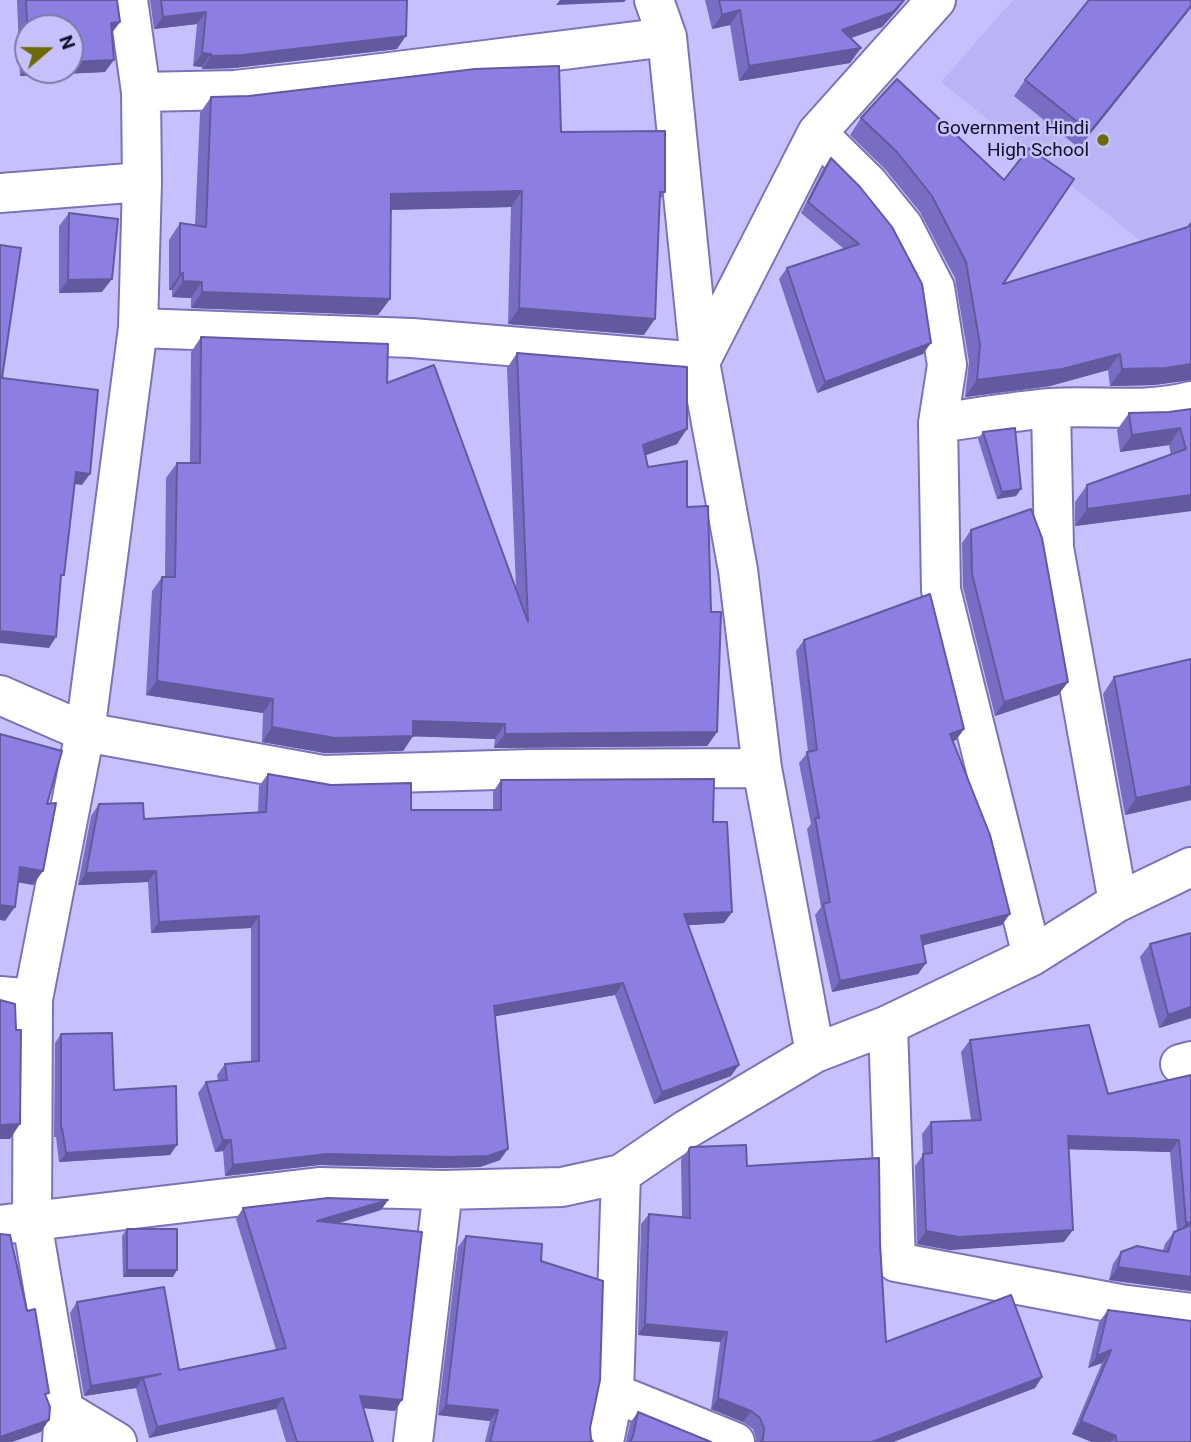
<!DOCTYPE html>
<style>
body{margin:0}
#map{position:relative;width:1191px;height:1442px;overflow:hidden;background:#c6c1fd;font-family:Roboto,sans-serif}
canvas{display:block}
.north{position:absolute;left:14px;top:14px;width:70px;height:70px;box-sizing:border-box;background:#c6c1fd;border:2px solid #7e79a8;border-radius:50%;rotate:70deg;font-size:19px;font-weight:700;line-height:28px;text-align:center;color:#120e28}
.north::after{content:'';display:block;margin:auto;width:24px;height:32px;background:#6d6a06;clip-path:polygon(50% 0,100% 100%,50% 72%,0 100%)}
</style>
<div id="map">
<canvas width="1191" height="1442"></canvas>
<div class="north">N</div>
</div>
<script>
const g = document.querySelector('canvas').getContext('2d');
g.lineJoin = 'round';
function fillPath(path, color) {
  g.fillStyle = color;
  g.fill(path, 'evenodd');
}
function trace(path, color, width, dash) {
  g.strokeStyle = color;
  g.lineWidth = width;
  g.lineCap = dash ? 'butt' : 'round';
  g.setLineDash(dash || []);
  g.stroke(path);
}
function label(font, color, halo, rows, align = 'center') {
  g.font = font + ' Roboto,sans-serif';
  g.lineWidth = 5;
  g.setLineDash([]);
  g.textBaseline = 'middle';
  g.strokeStyle = halo;
  g.fillStyle = color;
  for (const [text, x, y, turn = 0] of rows) {
    g.save();
    g.translate(x, y);
    g.rotate((+turn || 0) * Math.PI / 180);
    g.textAlign = isNaN(turn) ? turn : align;
    if (halo) g.strokeText(text, 0, 0);
    g.fillText(text, 0, 0);
    g.restore();
  }
}
fillPath(new Path2D(`
 M1013 0H1191V279L1166 261 941 82Z`), '#b9b4f5');
const street = new Path2D(`
 M128 0 141 92 142 182 138 328
 M654 0 667 37 700 362 738 570 762 768 815 1053
 M141 92 235 90 334 79 667 37
 M817 133 868 183 903 226 935 288 947 365 938 423 941 590 1032 956
 M0 193 142 182
 M1051 408 1054 548 1118 902
 M938 423C975 418 1013 411 1051 408 1098 405 1145 413 1191 401
 M0 695 85 732 323 775 532 769 762 768
 M0 996 33 999
 M888 1025 896 1262 1120 1304 1191 1313
 M1180 1064 1191 1061
 M0 1225 319 1187 443 1190 562 1187 621 1174 687 1129 815 1053 888 1025 1032 956 1118 902 1191 867
 M614 1393 735 1442
 M64 1410 117 1442
 M62 1442 64 1410 32 1222 33 999 85 732 138 328 412 338 700 362 817 133 936 0
 M413 1442 443 1190
 M604 1442 614 1393 621 1174`);
trace(street, '#7b73b8', 42);
trace(street, '#fff', 38);
fillPath(new Path2D(`
 M17 0H117L120 22 112 32 105 72 20 76ZM28 28H70L28 70Z
 M150 0H407L397 49 234 68 202 69V67L193 66 197 24 154 29Z
 M705 0H905L898 9 882 27 850 38V63L739 81 730 25 712 29Z
 M1191 0 1079 148 1014 96 1025 80Z
 M897 79 1003 284 1188 227 1191 223V380L1154 385 1110 386 1108 370 1050 386 965 397 969 362 955 278 920 212 885 169 850 135 861 118Z
 M211 97 561 132 665 192 660 200 644 335 508 324 511 207 391 210 390 299 378 315 191 308V298L172 297V290H169V240L180 223 195 225 200 113Z
 M831 158 923 354 817 393 779 279 787 268 844 249 801 213 823 169Z
 M69 213 102 292 59 293V226Z
 M201 337 387 383 516 588 507 368 517 353 677 444 645 455 648 467 687 507 711 612 717 732 707 746 494 748 495 739 413 736 403 751 325 753 262 742 263 713 146 695 152 591 162 577H165L166 478 177 463H190L191 352Z
 M1191 409V511L1075 526V502L1087 485 1171 455 1169 445 1120 452 1117 430 1129 413 1169 412Z
 M983 432 1021 489 1016 496 997 499 978 439Z
 M971 530 1068 682 1058 695 995 716 963 587 962 543Z
 M804 640 964 729 956 740 953 741 1002 925 923 945 926 963 918 974 832 992 815 915 821 907 807 829 811 824 799 763 808 752 796 651Z
 M1114 677 1191 800 1125 815 1103 694Z
 M268 774 411 810H493V792L501 780 713 822 732 912 724 923 688 925 731 1076 654 1104 615 995 495 1016 500 1160 480 1167 443 1168 319 1165 225 1176 223 1151 215 1152 198 1093 206 1082 218 1081 217 1075 225 1064 251 1062V928L151 933 148 882 78 885 91 816 99 804 144 819 258 812 259 786Z
 M1191 933V1018L1159 1028 1140 957 1150 944Z
 M61 1034 114 1090 170 1155 59 1162 56 1137H54L55 1043Z
 M970 1040 1108 1094 1191 1075V1291L1109 1280 1113 1264 1121 1252 1163 1251 1165 1244 1174 1232 1177 1231 1170 1152 1068 1149 1064 1242 950 1250 917 1244 915 1166 923 1155 922 1134 931 1122 971 1120 961 1052Z
 M689 1149 747 1166 880 1244 886 1342 1042 1377 1035 1388 893 1442H756V1438L753 1429 743 1422 711 1409 720 1342 638 1335 641 1224 649 1214 682 1217 681 1159Z
 M388 1200 381 1210 338 1223 395 1411 363 1408 373 1442H286L276 1409 149 1438 136 1388 84 1396 70 1313 77 1302 179 1370 276 1350 236 1219 243 1208Z
 M127 1229 173 1277H123L122 1236Z
 M466 1236 541 1261 590 1428 591 1439 593 1442H485L490 1421 438 1415 458 1247Z
 M1108 1310 1191 1442H1092L1072 1434 1102 1363 1088 1368 1099 1322Z
 M638 1412 711 1442H626L630 1423Z`), '#786dc2');
fillPath(new Path2D(`
 M560 0H626L624 2 556 5Z
 M904 0H905L898 9 882 27 832 45 842 30Z
 M1191 6V8L1079 148 1090 132Z
 M740 10 730 25 712 29 722 15Z
 M206 12 197 24 154 29 163 17Z
 M120 22 111 34V23Z
 M406 36 397 49 234 68 202 69 211 56Z
 M861 48 850 63 739 81 749 66Z
 M202 53 211 54 202 67 193 66Z
 M114 60 105 72 20 76 28 65V70H70V62Z
 M522 191 511 207 380 210 391 194Z
 M183 273 172 290H169L180 274Z
 M112 279 102 292 59 293 68 280Z
 M183 281 202 282 191 298 172 297Z
 M202 292 390 299 378 315 191 308Z
 M519 308 655 319 644 335 508 324Z
 M931 343 923 354 817 393 825 382Z
 M1120 354 1108 370 1050 386 965 397 977 380Z
 M1191 364V380L1154 385 1110 386 1122 369Z
 M1180 428 1169 445 1120 452 1132 435Z
 M687 429 677 444 633 460 643 445Z
 M76 472 90 474 82 485 68 483Z
 M1021 489 1016 496 997 499 1002 492Z
 M1191 495V511L1075 526 1087 509Z
 M0 631 56 637 49 648 0 643Z
 M157 681 273 699 263 713 146 695Z
 M1068 682 1058 695 995 716 1004 702Z
 M413 721 505 724 495 739 403 736Z
 M272 727 413 736 403 751 325 753 262 742Z
 M964 729 956 740 942 745 950 734Z
 M717 732 707 746 494 748 505 734Z
 M1191 786V800L1125 815 1136 798Z
 M20 867 43 871 33 885 10 881Z
 M156 871 148 882 78 885 86 873Z
 M0 905 15 907 5 921 0 920Z
 M732 912 724 923 676 926 684 914Z
 M1010 914 1002 925 913 948 921 936Z
 M259 916 251 928 151 933 159 922Z
 M926 963 918 974 832 992 840 981Z
 M623 983 615 995 486 1018 494 1006Z
 M1191 1007V1018L1159 1028 1168 1015Z
 M739 1065 731 1076 654 1104 662 1092Z
 M20 1124 10 1139H0V1125Z
 M1068 1136 1179 1140 1170 1152 1059 1149Z
 M223 1140H231L223 1151 215 1152Z
 M177 1145 170 1155 59 1162 66 1153Z
 M508 1149 500 1160 480 1167 443 1168 319 1165 225 1176 233 1165 327 1154Z
 M388 1200 381 1210 310 1232 317 1221Z
 M1191 1222V1234L1177 1235 1186 1223Z
 M1073 1230 1064 1242 950 1250 917 1244 926 1231Z
 M1118 1267 1191 1277V1291L1109 1280Z
 M127 1270H177L173 1277H123Z
 M645 1324 727 1332 720 1342 638 1335Z
 M1111 1350 1102 1363 1088 1368 1097 1356Z
 M161 1374 143 1378 136 1388 84 1396 91 1386Z
 M1042 1377 1035 1388 893 1442H872Z
 M360 1396 402 1400 395 1411 352 1407Z
 M283 1398 276 1409 149 1438 157 1427Z
 M718 1398 751 1411 743 1422 711 1409Z
 M446 1405 498 1410 490 1421 438 1415Z
 M49 1420 41 1432 12 1442H0V1437Z
 M1081 1421 1116 1436 1111 1442H1092L1072 1434Z`), '#62599e');
const building = new Path2D(`
 M26 0H117L120 22 111 23 114 60 70 62V28H28V42Z
 M161 0H407L406 36 242 55 211 56V54L202 53 206 12 163 17Z
 M719 0H904L893 12 842 30 861 48 749 66 740 10 722 15Z
 M1089 0H1191V6L1090 132 1025 80Z
 M559 66 561 132 665 131V192H660L655 319 519 308 522 191 391 194 390 299 202 292V282L183 281V273L180 274V223L206 227 211 97 249 96 475 69Z
 M897 79 1004 180 1029 148 1074 179 1003 284 1188 227 1191 223V364L1166 368 1122 369 1120 354 1062 369 977 380 980 345 966 262 932 196 897 152 861 118Z
 M831 158 860 187 892 227 922 284 931 343 825 382 787 268 859 244 808 202Z
 M69 213 118 219 112 279 68 280Z
 M0 245 21 248 2 378 98 390 90 474 76 472 64 575H61L56 637 0 631Z
 M201 337 388 344 387 383 434 365 528 622 517 353 687 367V429L643 445 648 467 687 461V507L708 506 711 612H721L717 732 505 734V724L413 721V736L335 738 272 727 273 699 157 681 162 577H175L177 463H200Z
 M1191 409V495L1087 509V485L1186 449 1180 428 1132 435 1129 413 1169 412Z
 M1015 428 1021 489 1002 492 983 432Z
 M1031 509 1042 538 1068 682 1004 702 972 574 971 530Z
 M930 594 964 729 950 734 990 835 1010 914 921 936 926 963 840 981 823 904 830 902 815 818H819L807 752 817 750 804 640Z
 M1191 659V786L1136 798 1114 677Z
 M0 734 62 751 47 804 56 803 43 871 20 867 15 907 0 905Z
 M268 774 331 785 411 783V810H501V780L714 779 713 822H727L732 912 684 914 739 1065 662 1092 623 983 494 1006 508 1149 488 1156 451 1157 327 1154 233 1165 231 1140H223L206 1082 227 1080 225 1064 259 1061V916L159 922 156 871 86 873 99 804 143 803 144 819 266 812Z
 M1191 933V1007L1168 1015 1150 944Z
 M0 1000 15 1004 16 1030H21L20 1124 0 1125Z
 M1089 1025 1108 1094 1191 1075V1222L1186 1223 1179 1140 1068 1136 1073 1230 959 1237 926 1231 923 1154 932 1153 931 1122 981 1120 970 1040Z
 M112 1033 114 1090 176 1086 177 1145 66 1153 62 1128H61V1034Z
 M746 1145 747 1166 879 1158 880 1244 886 1342 1011 1295 1042 1377 872 1442H761L763 1439 764 1428 760 1418 751 1411 718 1398 727 1332 645 1324 649 1214 690 1218 689 1149 691 1147Z
 M328 1198 388 1200 317 1221 422 1232 402 1400 360 1396 373 1442H297L283 1398 157 1427 143 1378 161 1374 91 1386 77 1302 164 1287 179 1370 286 1348 243 1208Z
 M1191 1225V1277L1118 1267 1121 1252 1137 1246 1168 1252 1174 1232Z
 M127 1229H177V1270H127Z
 M0 1234 10 1235 27 1311 35 1309 49 1393 45 1394 50 1407 49 1420 0 1437Z
 M466 1236 542 1244 541 1261 603 1281 600 1380 590 1428 591 1439 593 1442H490L498 1410 446 1405Z
 M1108 1310 1191 1321V1442H1116V1436L1081 1421 1111 1350 1097 1356Z
 M638 1412 711 1442H630L633 1436Z`);
fillPath(building, '#8c7fe1');
trace(building, '#62599e', 2);
for (const [x, y, r, color] of [
 [1103,140,7,"#6d6a06"]
]) {
  const dot = new Path2D();
  dot.arc(x, y, r, 0, 2 * Math.PI);
  g.fillStyle = color;
  g.fill(dot);
  trace(dot, '#c6c1fd', 2.5);
}
label('19px', '#120e28', '#c6c1fd', [
 ["Government Hindi",1089,129],
 ["High School",1089,151]
], 'right');
</script>
